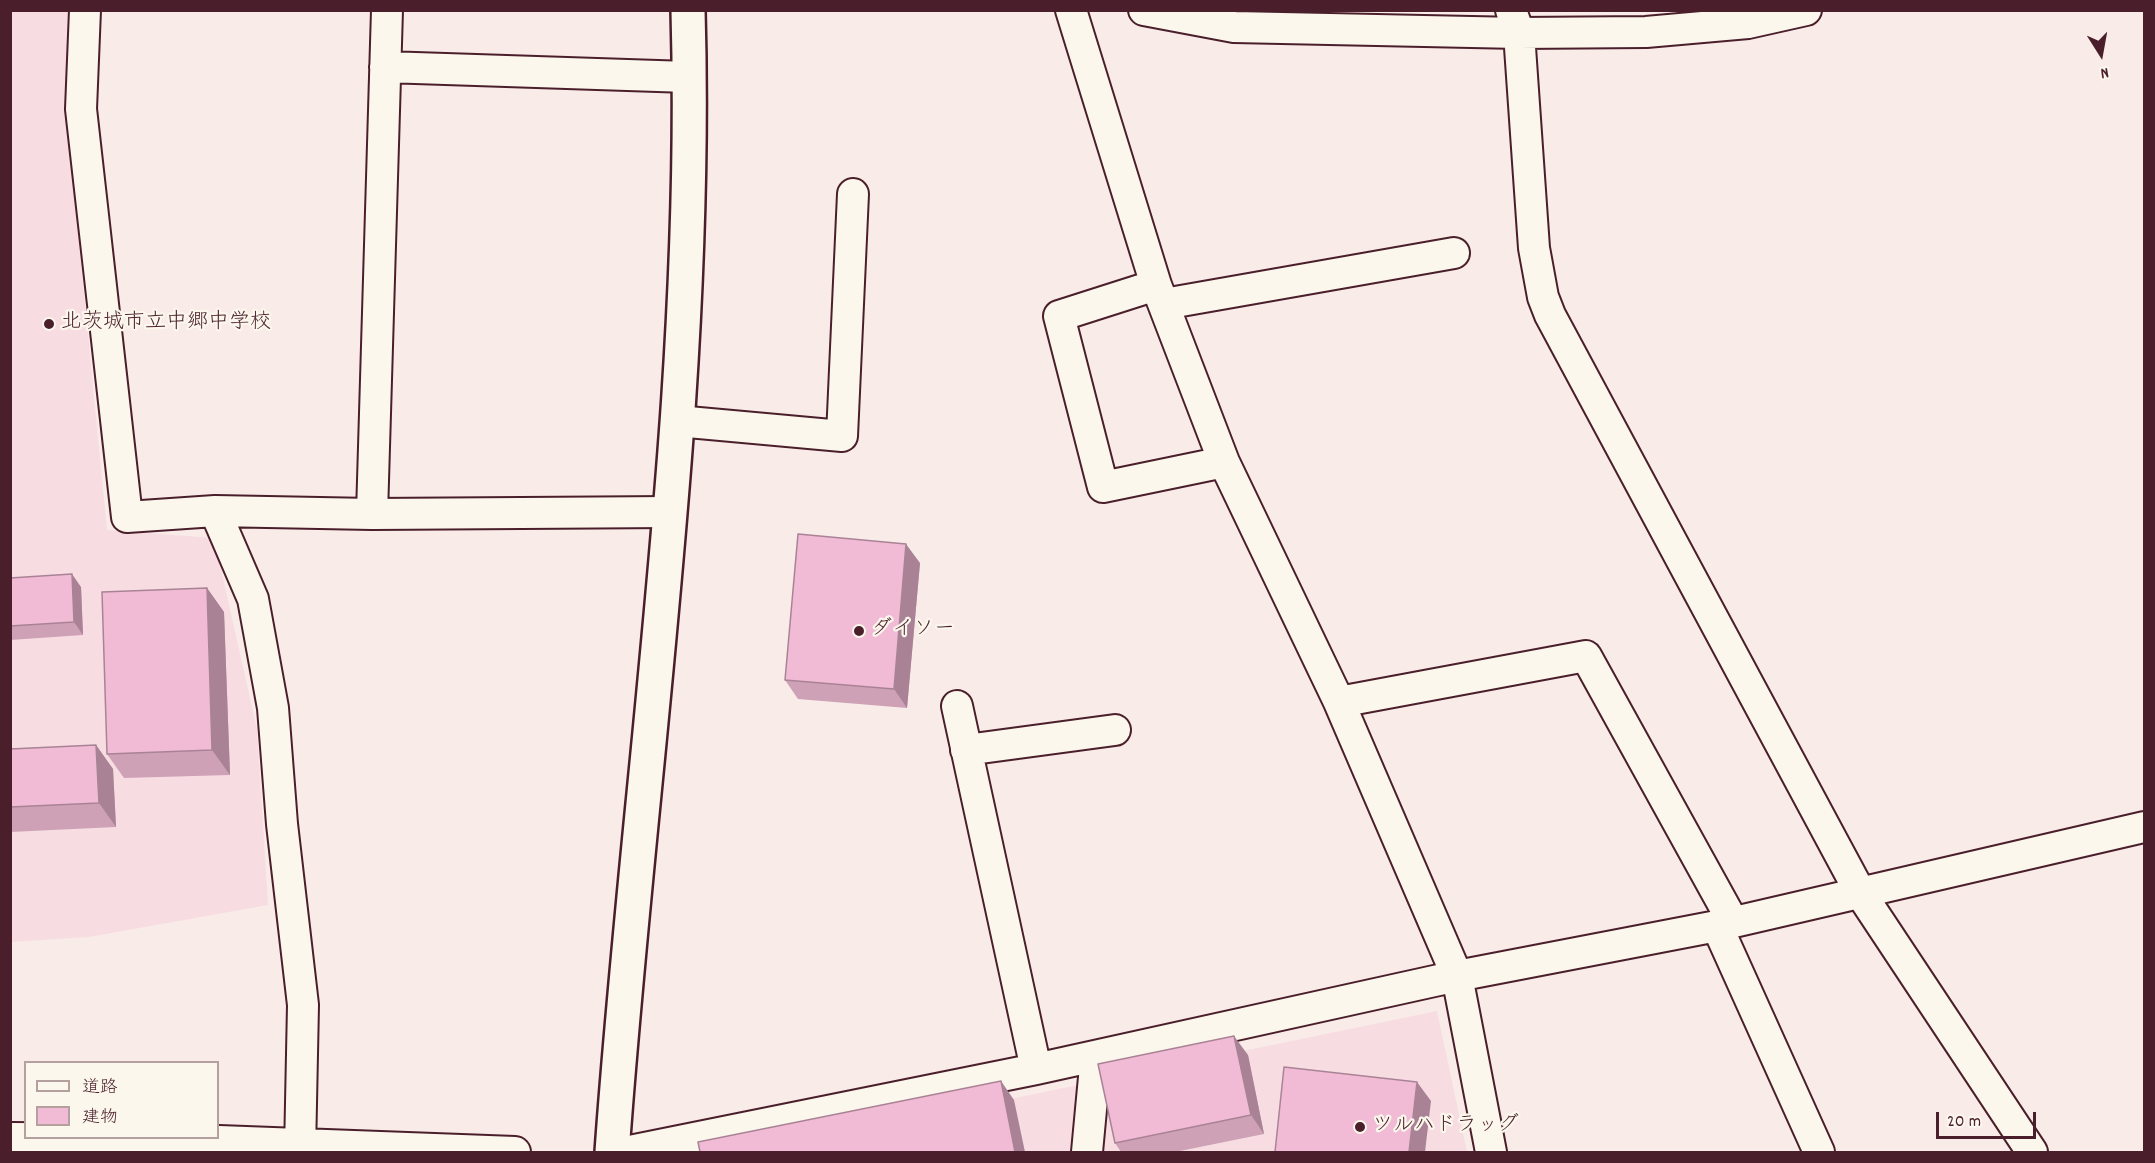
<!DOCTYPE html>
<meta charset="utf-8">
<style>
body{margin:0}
#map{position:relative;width:2155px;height:1163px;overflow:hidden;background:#f9ebe7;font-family:Dekko,"Klee One",sans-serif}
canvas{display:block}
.frame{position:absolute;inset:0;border:12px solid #4a1f2b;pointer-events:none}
.legend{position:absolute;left:24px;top:1061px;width:195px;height:78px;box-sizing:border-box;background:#fbf7ec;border:2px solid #b4a19f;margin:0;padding:8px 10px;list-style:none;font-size:18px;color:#4a1f2b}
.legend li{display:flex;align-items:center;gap:12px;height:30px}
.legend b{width:30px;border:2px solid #b4a19f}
.north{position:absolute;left:2071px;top:24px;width:60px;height:60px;-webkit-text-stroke:4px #fbf7ec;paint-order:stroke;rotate:169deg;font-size:16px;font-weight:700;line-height:24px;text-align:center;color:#4a1f2b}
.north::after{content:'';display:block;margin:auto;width:21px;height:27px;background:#4a1f2b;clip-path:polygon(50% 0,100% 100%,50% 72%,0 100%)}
.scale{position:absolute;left:1936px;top:1112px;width:100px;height:27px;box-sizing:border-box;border:3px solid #4a1f2b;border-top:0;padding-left:8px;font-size:18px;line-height:21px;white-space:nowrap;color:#4a1f2b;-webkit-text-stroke:4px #fbf7ec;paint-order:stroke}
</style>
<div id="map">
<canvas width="2155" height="1163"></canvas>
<div class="frame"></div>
<ul class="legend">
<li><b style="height:8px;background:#fbf7ec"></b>道路</li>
<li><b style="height:16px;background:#f1bbd5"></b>建物</li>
</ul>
<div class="north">N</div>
<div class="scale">20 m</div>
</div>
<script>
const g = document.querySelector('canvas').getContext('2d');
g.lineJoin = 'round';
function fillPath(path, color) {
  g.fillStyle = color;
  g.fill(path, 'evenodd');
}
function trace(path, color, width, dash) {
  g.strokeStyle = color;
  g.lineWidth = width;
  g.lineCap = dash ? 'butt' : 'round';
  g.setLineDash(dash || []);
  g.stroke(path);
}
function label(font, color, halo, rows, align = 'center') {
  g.font = font + ' Dekko,"Klee One",sans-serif';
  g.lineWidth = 4.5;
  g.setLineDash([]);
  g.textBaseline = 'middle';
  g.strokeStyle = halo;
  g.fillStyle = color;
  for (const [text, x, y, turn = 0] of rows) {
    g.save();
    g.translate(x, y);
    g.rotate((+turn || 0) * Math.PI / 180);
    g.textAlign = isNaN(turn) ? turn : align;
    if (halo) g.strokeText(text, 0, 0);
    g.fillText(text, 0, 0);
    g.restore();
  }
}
fillPath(new Path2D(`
 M11 11H73L67 118 107 530 214 538 257 729 268 905 89 937 11 942Z
 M1437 1011 1467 1152H753Z`), '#f7dde2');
const street = new Path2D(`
 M85 10 81 109 127 517 215 511 253 599 273 708 282 824 303 1005 300 1152
 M1071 10 1156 285 1224 462 1339 702 1457 976 1491 1152
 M1144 10 1234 27 1519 33 1646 32 1748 23 1806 10
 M1511 10 1519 33 1534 248 1543 297 1550 315 1861 894 2032 1152
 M385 67 688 77
 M1156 285 1059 316 1103 487 1224 462
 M1164 304 1454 253
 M677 421 842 436 853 194
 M215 511 372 514 670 512
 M372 514 387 10
 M1339 702 1586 656 1733 922
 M957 706 1036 1069
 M966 750 1115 730
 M1717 926 1819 1152
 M10 1138 165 1139 515 1152
 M625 1152 1036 1069 1457 976 1717 926 2144 827
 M1087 1152 1096 1056`);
const secondary = new Path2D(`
 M612 1152C639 772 699 392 688 10`);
trace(street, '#4a1f2b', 34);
trace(secondary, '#4a1f2b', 38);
trace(street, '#fbf7ec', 30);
trace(secondary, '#fbf7ec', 33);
fillPath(new Path2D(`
 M920 563 907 708 798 699 785 680Z
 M10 578 81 587 83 635 10 640Z
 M207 588 224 612 230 775 124 778 107 754Z
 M96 745 113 769 116 827 10 832V749Z
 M1248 1055 1264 1134 1175 1152H1121L1115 1143Z`), '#cfa1b7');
fillPath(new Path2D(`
 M906 544 920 563 907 708 894 689Z
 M72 574 81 587 83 635 74 622Z
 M207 588 224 612 230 775 212 750Z
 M96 745 113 769 116 827 99 803Z
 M1234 1036 1248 1055 1264 1134 1251 1115Z
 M1001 1081 1014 1100 1025 1152H1015Z
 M1417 1082 1431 1101 1425 1152H1409Z`), '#a98395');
const building = new Path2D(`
 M798 534 906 544 894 689 785 680Z
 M72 574 74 622 10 626V578Z
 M207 588 212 750 107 754 102 592Z
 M96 745 99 803 10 807V749Z
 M1234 1036 1251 1115 1115 1143 1098 1064Z
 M1284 1067 1417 1082 1409 1152H1275Z
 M1001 1081 1015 1152H700L698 1142Z`);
fillPath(building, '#f1bbd5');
trace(building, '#a98395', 1.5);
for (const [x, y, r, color] of [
 [49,324,6,"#4a1f2b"],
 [859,631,6,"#4a1f2b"],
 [1360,1127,6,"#4a1f2b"]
]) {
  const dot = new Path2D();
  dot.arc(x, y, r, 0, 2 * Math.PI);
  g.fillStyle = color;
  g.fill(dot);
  trace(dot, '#fbf7ec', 2);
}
label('21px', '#4a1f2b', '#fbf7ec', [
 ["北茨城市立中郷中学校",61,324],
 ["ダイソー",871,631],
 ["ツルハドラッグ",1372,1127]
], 'left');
</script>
